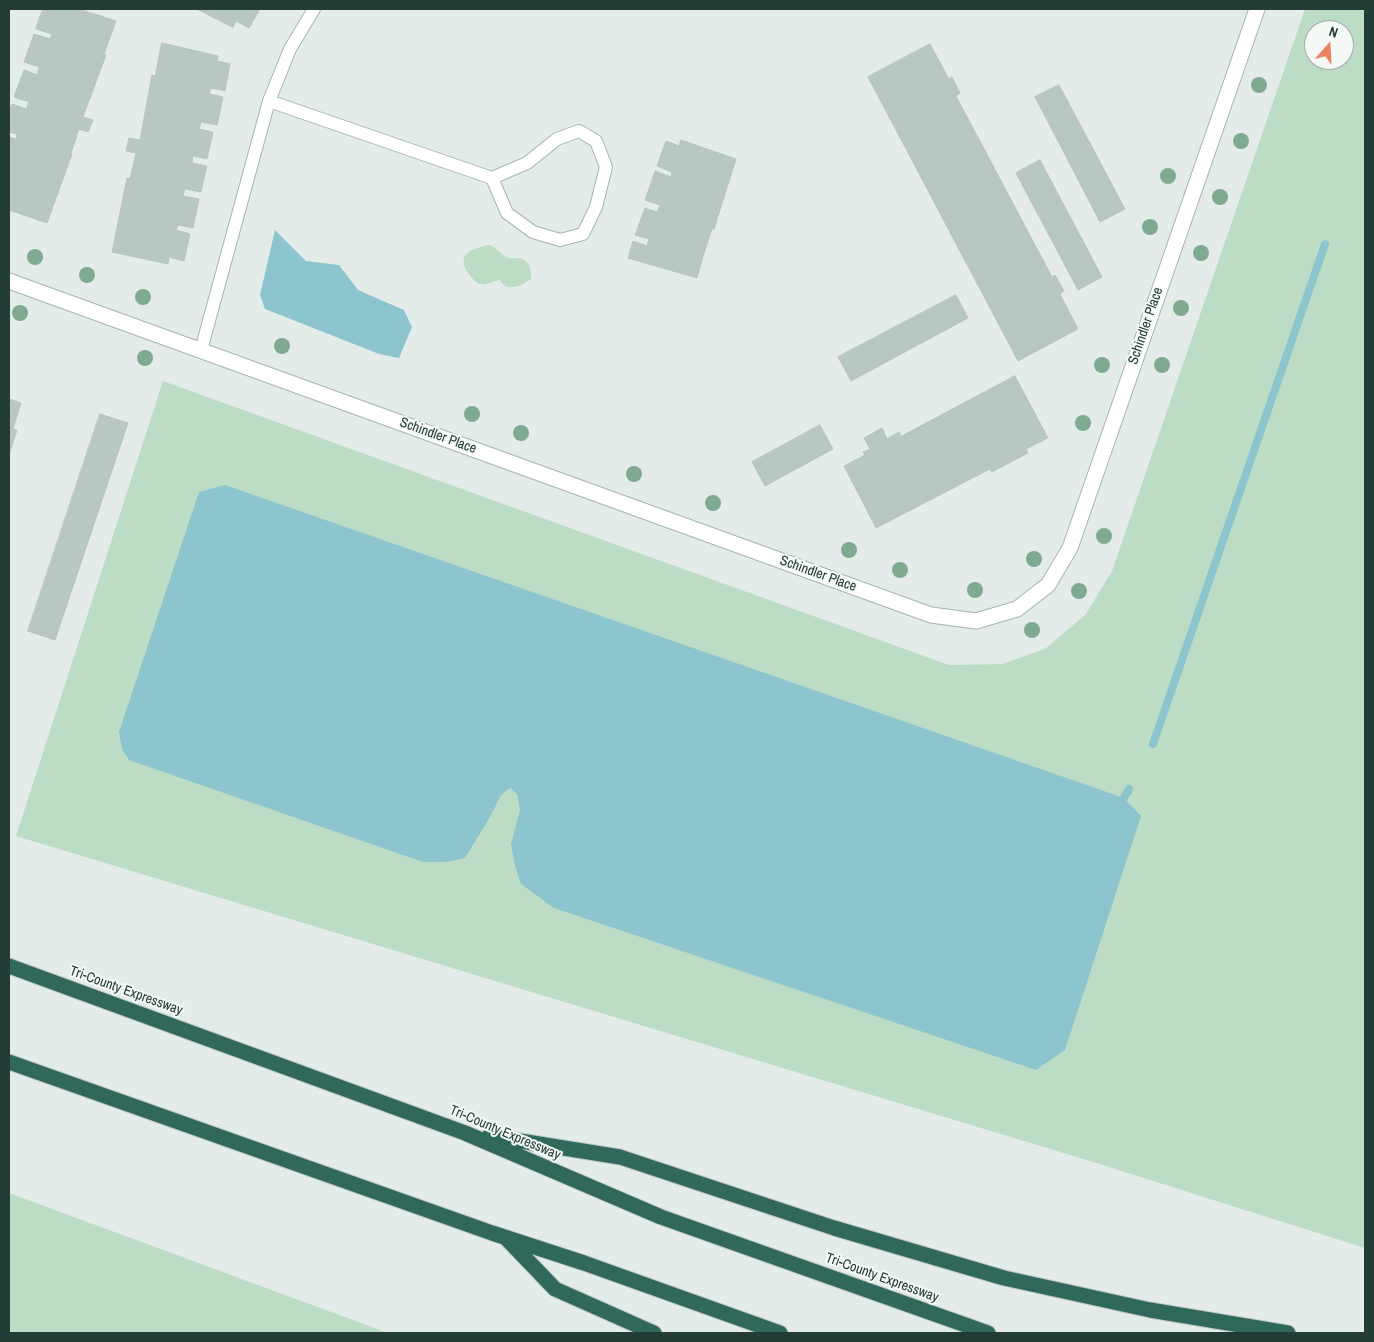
<!DOCTYPE html>
<style>
body{margin:0}
#map{position:relative;width:1374px;height:1342px;overflow:hidden;background:#e3ece8;font-family:"Archivo Narrow",sans-serif}
canvas{display:block}
.frame{position:absolute;inset:0;border:10px solid #233d36;pointer-events:none}
.north{position:absolute;left:1304px;top:20px;width:50px;height:50px;box-sizing:border-box;background:#f4f9f6;border:1px solid #a0aea9;border-radius:50%;rotate:19deg;font-size:14px;font-weight:700;line-height:20px;text-align:center;color:#233d36}
.north::after{content:'';display:block;margin:auto;width:18px;height:22px;background:#ec8361;clip-path:polygon(50% 0,100% 100%,50% 72%,0 100%)}
</style>
<div id="map">
<canvas width="1374" height="1342"></canvas>
<div class="frame"></div>
<div class="north">N</div>
</div>
<script>
const g = document.querySelector('canvas').getContext('2d');
g.lineJoin = 'round';
function fillPath(path, color) {
  g.fillStyle = color;
  g.fill(path, 'evenodd');
}
function trace(path, color, width, dash) {
  g.strokeStyle = color;
  g.lineWidth = width;
  g.lineCap = dash ? 'butt' : 'round';
  g.setLineDash(dash || []);
  g.stroke(path);
}
function label(font, color, halo, rows, align = 'center') {
  g.font = font + ' "Archivo Narrow",sans-serif';
  g.lineWidth = 4;
  g.setLineDash([]);
  g.textBaseline = 'middle';
  g.strokeStyle = halo;
  g.fillStyle = color;
  for (const [text, x, y, turn = 0] of rows) {
    g.save();
    g.translate(x, y);
    g.rotate((+turn || 0) * Math.PI / 180);
    g.textAlign = isNaN(turn) ? turn : align;
    if (halo) g.strokeText(text, 0, 0);
    g.fillText(text, 0, 0);
    g.restore();
  }
}
fillPath(new Path2D(`
 M1305 9H1365V1248L1090 1161 16 836 163 381 949 665 1002 664 1045 649 1086 614 1112 571ZM1314 30H1344V60H1314Z
 M490 245C496 248 501 254 506 257 511 259 514 258 518 258 529 259 532 270 531 279 521 286 507 293 500 280 492 280 488 286 481 284 475 283 472 278 469 274 454 254 473 248 490 245Z
 M9 1193 388 1333H9Z`), '#bddcc5');
fillPath(new Path2D(`
 M275 230 306 261 339 265 358 290 404 310 412 327 399 358 379 354 265 309 260 295Z
 M225 485 1124 798 1141 816 1065 1050 1036 1070 554 908 521 884 515 866 511 844 520 810 517 794 510 788 501 795 490 817 465 858 446 862H423L129 760 122 749 119 732 199 492Z`), '#8dc5cf');
trace(new Path2D(`
 M1153 744 1325 244
 M1124 798 1129 789`), '#8dc5cf', 8);
const building = new Path2D(`
 M43 9H79L116 21 104 54 106 55 83 117 93 120 88 132 79 129 71 153 72 154 47 223 9 210V137L16 139 17 134 9 132V113L12 104 26 109 29 102 14 97 24 70 37 75 39 67 24 62 34 34 50 39 52 34 36 29Z
 M197 9H260L249 28 236 21 233 27Z
 M162 43 218 56 217 61 230 64 225 91 211 88 209 94 223 97 217 125 201 122 199 129 213 132 207 159 193 156 192 163 207 166 201 192 185 189 183 196 199 199 193 228 178 225 176 230 190 234 184 261 169 257 168 264 112 252 127 178 130 179 136 153 126 151 129 138 140 140 152 75 155 76Z
 M930 44 949 79 952 77 960 93 956 96 1052 277 1055 275 1064 291 1060 294 1078 329 1018 361 868 77Z
 M1059 85 1125 209 1100 222 1035 97Z
 M681 140 736 159 714 229H712L704 253 697 278 628 258 633 241 647 246 649 239 635 235 645 208 657 212 660 205 645 200 655 171 671 177 672 172 657 166 666 141 679 146Z
 M1040 160 1102 277 1078 290 1016 173Z
 M956 295 968 318 851 381 838 357Z
 M1015 376 1048 438 1026 449 1028 453 992 472 990 469 876 528 844 466 865 455 863 452 870 449 864 438 882 428 887 439 899 432 901 436Z
 M9 399 21 403 13 429 17 430 9 455Z
 M100 414 128 423 55 640 28 631Z
 M820 425 833 449 765 486 752 462Z`);
fillPath(building, '#b8c7c1');
trace(building, '#b6c6bf', 1);
const service = new Path2D(`
 M269 101 492 178 507 213 533 232 560 240 583 234 596 207 606 167 596 141 579 131 557 139 527 163 492 178
 M201 350 269 101 290 49 314 9`);
const minor = new Path2D(`
 M9 281 931 615 976 621 1017 609 1048 585 1070 548 1257 9`);
const motorway = new Path2D(`
 M9 966 465 1133 661 1217 988 1333
 M9 1062 492 1233 584 1263 780 1333
 M489 1136 620 1157 834 1228 1004 1278 1150 1310 1288 1333
 M507 1239 555 1289 654 1333`);
trace(service, '#a6b4af', 14);
trace(minor, '#a6b4af', 17);
trace(motorway, '#c1c9c7', 17);
trace(service, '#fff', 12);
trace(minor, '#fff', 15);
trace(motorway, '#30685c', 15);
g.fillStyle = '#80a991';
for (const [x, y] of [
 [1259,85],
 [1241,141],
 [1168,176],
 [1220,197],
 [1150,227],
 [1201,253],
 [35,257],
 [87,275],
 [143,297],
 [1181,308],
 [20,313],
 [282,346],
 [145,358],
 [1102,365],
 [1162,365],
 [472,414],
 [1083,423],
 [521,433],
 [634,474],
 [713,503],
 [1104,536],
 [849,550],
 [1034,559],
 [900,570],
 [975,590],
 [1079,591],
 [1032,630]
]) {
  g.beginPath();
  g.arc(x, y, 8, 0, 2 * Math.PI);
  g.fill();
}
label('14px', '#233d36', '#f4f9f6', [
 ["Schindler Place",1146,326,-71],
 ["Schindler Place",438,436,20],
 ["Schindler Place",818,574,20],
 ["Tri-County Expressway",126,991,20],
 ["Tri-County Expressway",505,1133,23],
 ["Tri-County Expressway",882,1278,20]
]);
</script>
